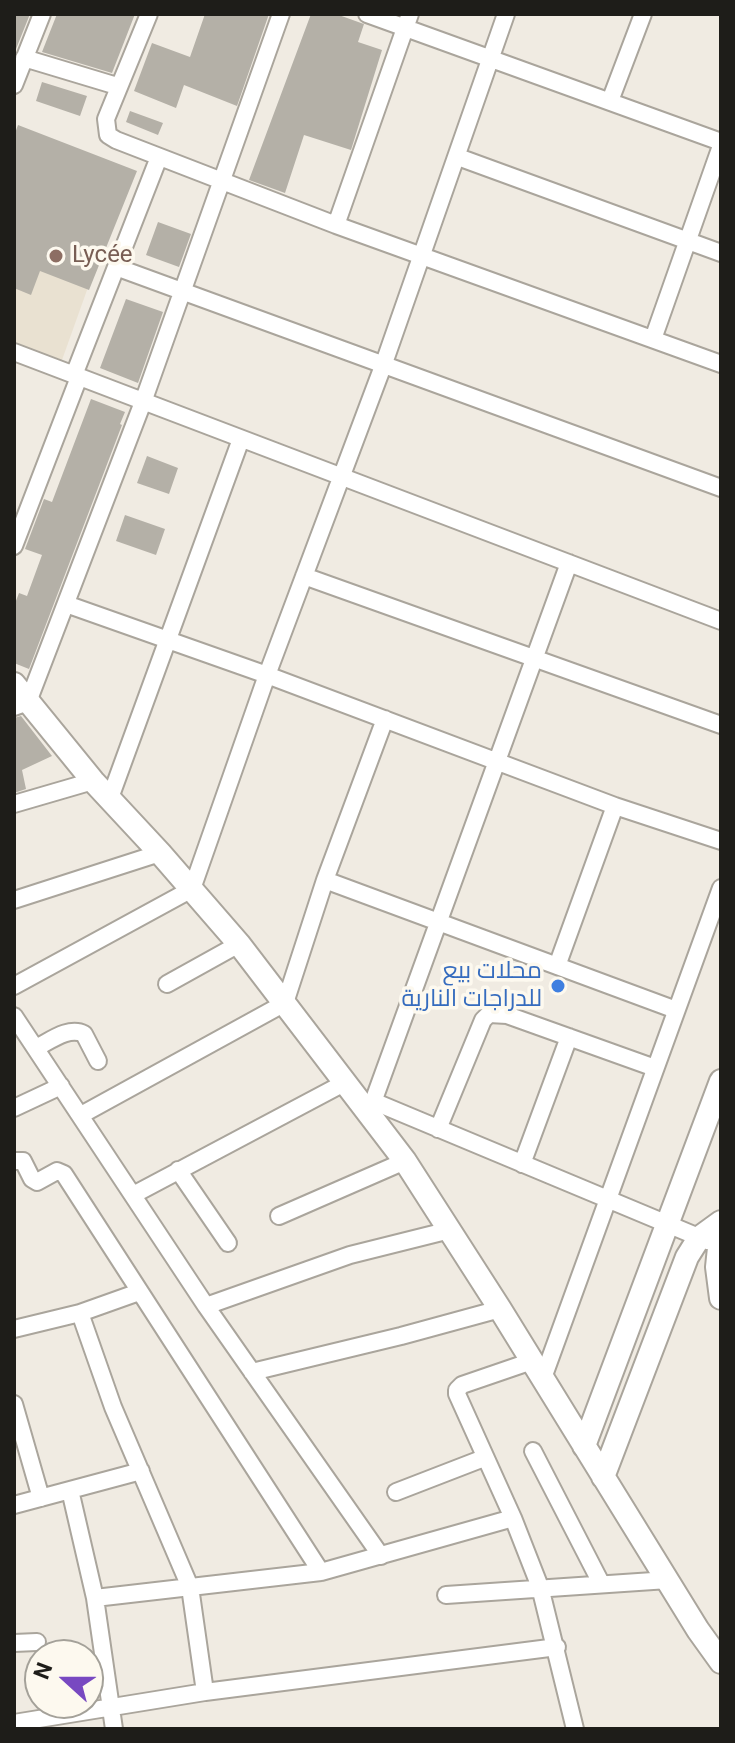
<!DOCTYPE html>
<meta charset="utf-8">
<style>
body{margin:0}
#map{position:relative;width:735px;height:1743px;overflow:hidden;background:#f0ebe2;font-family:Roboto,sans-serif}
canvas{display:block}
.frame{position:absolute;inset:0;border:16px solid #1e1d19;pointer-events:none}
.north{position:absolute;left:24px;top:1639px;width:80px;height:80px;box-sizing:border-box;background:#fdf9ef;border:2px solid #a4a199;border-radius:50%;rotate:291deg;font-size:22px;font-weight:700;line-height:32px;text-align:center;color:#1e1d19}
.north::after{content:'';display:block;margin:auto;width:28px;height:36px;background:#7849c1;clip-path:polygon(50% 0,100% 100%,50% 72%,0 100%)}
</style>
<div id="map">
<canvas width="735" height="1743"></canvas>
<div class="frame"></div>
<div class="north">N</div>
</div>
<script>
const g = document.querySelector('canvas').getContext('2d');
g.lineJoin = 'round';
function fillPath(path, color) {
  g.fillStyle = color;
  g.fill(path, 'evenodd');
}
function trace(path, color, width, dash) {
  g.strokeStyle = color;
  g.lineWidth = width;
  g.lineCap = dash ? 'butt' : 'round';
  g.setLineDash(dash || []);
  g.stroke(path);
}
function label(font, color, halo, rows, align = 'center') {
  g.font = font + ' Roboto,Cairo,sans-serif';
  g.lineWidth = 7;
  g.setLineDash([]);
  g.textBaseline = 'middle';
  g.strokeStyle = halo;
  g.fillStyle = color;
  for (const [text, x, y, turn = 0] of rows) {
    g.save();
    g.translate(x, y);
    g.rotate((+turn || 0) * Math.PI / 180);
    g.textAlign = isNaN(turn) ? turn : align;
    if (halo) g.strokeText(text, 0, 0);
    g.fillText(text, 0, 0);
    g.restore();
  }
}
fillPath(new Path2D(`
 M14 129 130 170 62 360 14 343Z`), '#e9e1d1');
fillPath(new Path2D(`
 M14 14H30L14 54Z
 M57 14H135L112 73 42 52Z
 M205 14H269L237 106 184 85 176 108 134 91 152 43 190 57Z
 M311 14H336L361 23 364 24 358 42 382 50 351 150 304 135 285 193 249 180Z
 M42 82 87 96 80 116 36 101Z
 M130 111 163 123 158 135 126 122Z
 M18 125 137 171 89 290 40 271 31 295 14 288V136Z
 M158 222 191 234 179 267 146 255Z
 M126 299 163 312 138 383 100 368Z
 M91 399 125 412 120 424 122 425 29 669 14 663V606L19 593 27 596 42 555 25 549 44 499 52 502Z
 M147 456 178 468 169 494 137 483Z
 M125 515 165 529 156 555 116 541Z
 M21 716 52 756 22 770 26 789 14 793V718Z`), '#b4b0a7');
const street = new Path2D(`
 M149 14 106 119 108 135 116 140 336 225 721 364
 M367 14 721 142
 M24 58 117 86
 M14 85 42 14
 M610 101 643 14
 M458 157 721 253
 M336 225 410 14
 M116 267 721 488
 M653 339 721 146
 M14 352 721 621
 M74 375 159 157
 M14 546 79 377
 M304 576 721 725
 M66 604 267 675 615 806 721 841
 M14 707 28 702 143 402 281 14
 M110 798 241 439
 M14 804 93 781
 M325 880 676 1010
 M14 900 160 853
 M557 966 615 806
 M167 984 239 944
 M14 986 192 889 267 675 383 366 506 14
 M14 1016 206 1306 381 1556
 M36 1048C50 1041 69 1026 84 1034L98 1061
 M375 1102 708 1241
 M14 1108 61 1086
 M369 1113 569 563
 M81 1115 285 1003 325 880 385 719
 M438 1129 483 1020 489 1014 507 1015 655 1068
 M14 1161H23L32 1179 37 1182 57 1171 64 1174 321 1572
 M522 1164 569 1037
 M178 1170 228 1243
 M133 1195 346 1082
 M279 1216 405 1161
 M206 1306 350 1255 450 1230
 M80 1313 113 1407 190 1587 205 1692
 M14 1329 80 1313 139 1292
 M532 1361 462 1385 457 1390V1394L513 1518 540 1587 575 1729
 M252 1372 401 1336 500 1309
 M543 1378 721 888
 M14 1404 41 1498
 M533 1451 601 1583
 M70 1490 95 1598 114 1729
 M396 1492 484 1458
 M14 1505 141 1471
 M446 1595 668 1580
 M95 1598 321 1572 513 1518
 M14 1643 37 1642
 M14 1723 205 1692 557 1647`);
const secondary = new Path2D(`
 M14 684 93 781 160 853 239 944 405 1161 500 1309 698 1630 721 1662
 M721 1229 717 1267 721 1298
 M584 1446 721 1081
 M603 1477 687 1257 699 1238 721 1222`);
trace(street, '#aaa59c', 20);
trace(secondary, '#aaa59c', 26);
trace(street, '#fff', 16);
trace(secondary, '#fff', 22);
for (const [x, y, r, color] of [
 [56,256,8,"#8d6e63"],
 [558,986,8,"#3f7fe0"]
]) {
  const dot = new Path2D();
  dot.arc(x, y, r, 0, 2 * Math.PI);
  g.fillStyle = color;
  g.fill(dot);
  trace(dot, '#fdf9ef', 3);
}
label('24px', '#785e54', '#fdf9ef', [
 ["Lycée",72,256]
], 'left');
label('24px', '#366cbe', '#fdf9ef', [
 ["محلات بيع",542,972],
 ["للدراجات النارية",542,1000]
], 'right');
</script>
